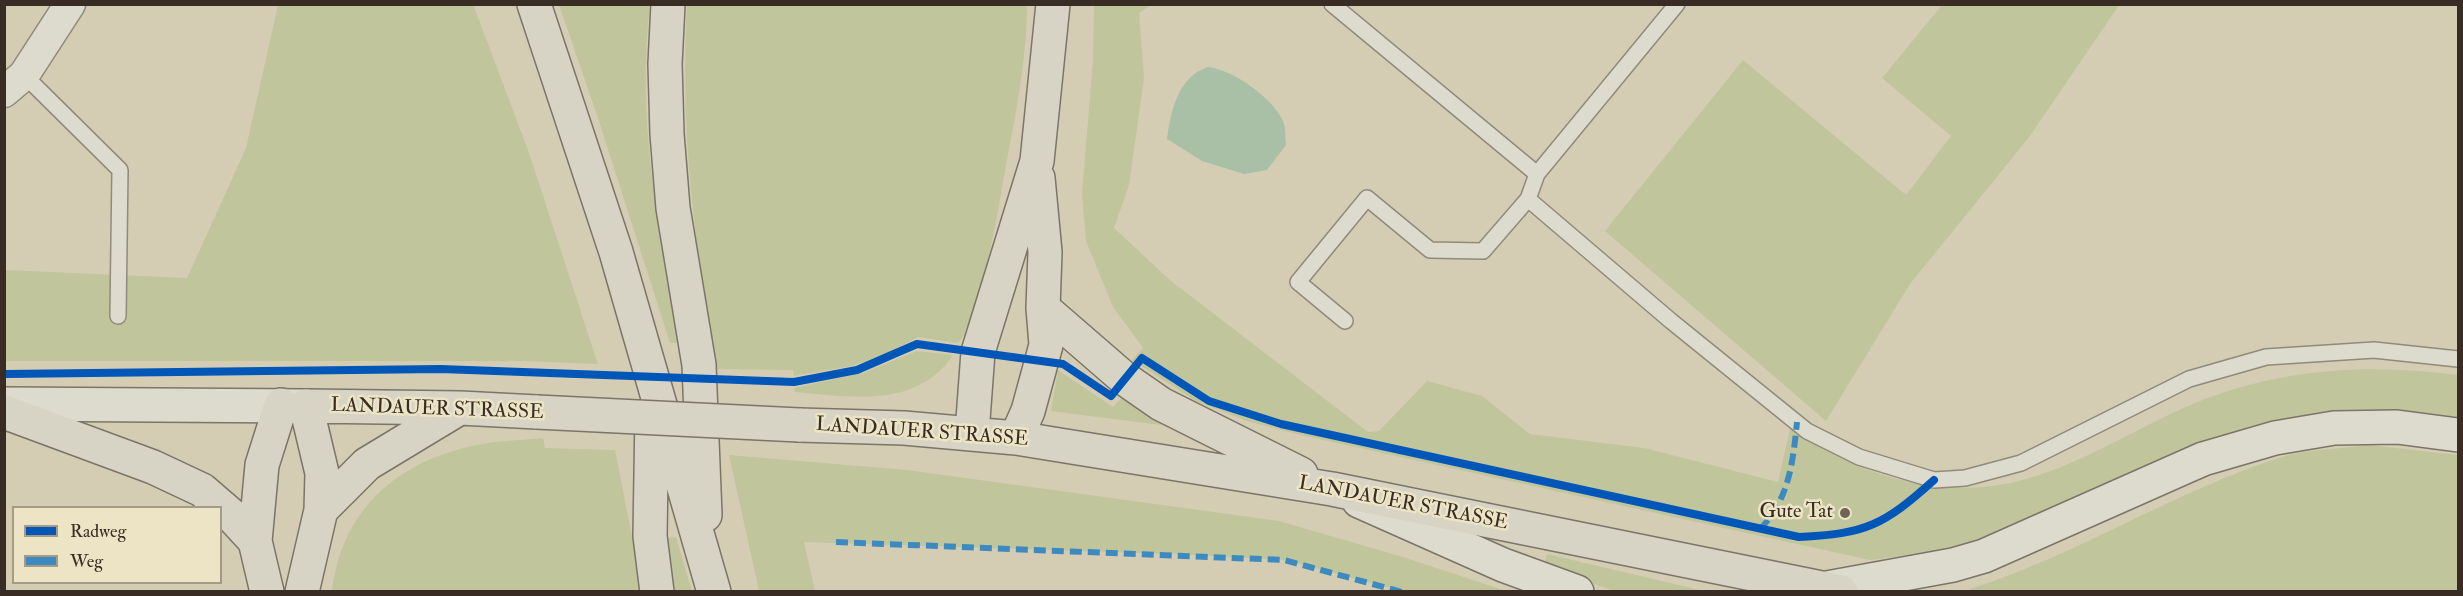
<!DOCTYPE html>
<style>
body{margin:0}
#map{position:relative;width:2463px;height:596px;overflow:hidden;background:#d4cdb3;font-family:"IM FELL Double Pica",serif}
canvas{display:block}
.frame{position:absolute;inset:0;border:6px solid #382c24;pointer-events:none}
.legend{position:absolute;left:12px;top:506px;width:210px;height:78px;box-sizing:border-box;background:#ece4c5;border:2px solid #a49a85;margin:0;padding:8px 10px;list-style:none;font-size:18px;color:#382c24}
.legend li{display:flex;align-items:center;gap:12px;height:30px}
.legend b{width:30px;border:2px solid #a49a85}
</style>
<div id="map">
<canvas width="2463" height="596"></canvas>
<div class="frame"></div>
<ul class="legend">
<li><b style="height:8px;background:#0057b8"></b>Radweg</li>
<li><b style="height:8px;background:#3d8ac1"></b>Weg</li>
</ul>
</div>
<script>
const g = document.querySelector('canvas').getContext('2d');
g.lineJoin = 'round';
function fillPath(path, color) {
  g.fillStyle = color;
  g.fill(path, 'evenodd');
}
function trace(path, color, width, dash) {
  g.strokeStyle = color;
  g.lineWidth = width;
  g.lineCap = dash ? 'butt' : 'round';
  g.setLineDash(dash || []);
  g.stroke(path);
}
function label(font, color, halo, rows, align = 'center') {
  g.font = font + ' "IM FELL Double Pica",serif';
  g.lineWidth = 5;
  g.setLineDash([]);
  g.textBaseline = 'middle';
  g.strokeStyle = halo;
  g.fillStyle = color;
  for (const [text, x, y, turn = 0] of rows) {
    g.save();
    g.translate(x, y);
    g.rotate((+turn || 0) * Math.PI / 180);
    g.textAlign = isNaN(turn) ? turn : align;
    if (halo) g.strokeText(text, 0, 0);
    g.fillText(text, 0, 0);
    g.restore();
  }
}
fillPath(new Path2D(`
 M473 4 528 150 598 364 524 361H5V270L187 278 246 148 278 5Z
 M559 5H650C636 116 659 233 678 343H670L597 115Z
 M687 5H1027C1027 53 1018 102 1009 149 996 219 990 273 962 339L957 343 918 337 886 354 852 366 794 376 793 370 717 369C694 245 680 130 687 5Z
 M1094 5H1151L1139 13 1144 78 1129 185 1114 228 1171 281 1368 432 1379 431 1427 381 1482 396 1530 434 1644 448 1778 482 1790 429C1865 479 1951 505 2039 475 2094 457 2142 425 2195 403 2280 368 2369 363 2458 375V423L2358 410 2295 419 2230 433 2063 510 1967 547 1870 560 1296 434 1247 421 1196 401 1132 360 1143 348 1113 307 1086 241 1082 193 1093 60Z
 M1942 5H2119L2030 136 1910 284 1826 421 1605 231 1743 60 1906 195 1951 136 1882 78Z
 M917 351 953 355C917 409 851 397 795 392L794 388 863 373Z
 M1058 370 1113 407 1124 395 1163 418 1161 425 1051 411Z
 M543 438 545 448 615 450 635 552 640 591H332C343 504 403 457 488 443 506 440 525 440 543 438Z
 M2368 445 2458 455V591H1971L1970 589C2078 555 2174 491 2282 457 2309 449 2341 449 2368 445Z
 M729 455 907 470 1279 521 1403 557 1506 591H1402L1284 560 1172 554 804 542 815 591H759Z
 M676 537 692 591H675L668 538Z
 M1547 554 1704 591H1614L1544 566Z`), '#c0c59c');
fillPath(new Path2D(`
 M1208 67C1233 70 1272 97 1283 121 1286 128 1285 138 1286 145L1267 170 1244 174 1202 161 1167 139C1171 110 1178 77 1208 67Z`), '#a9bfa6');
const lane = new Path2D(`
 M1332 4 1537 174 1528 199
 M24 75 120 170 118 316
 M1537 174 1677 4
 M1345 321 1298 282 1367 198 1430 250 1483 251 1528 199 1671 321 1807 431 1859 457 1934 480 1965 478 2021 463 2189 379 2266 357 2374 350 2458 359`);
const street = new Path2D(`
 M4 92 24 75 70 4`);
const secondary = new Path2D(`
 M4 404 306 406
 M1359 501 1503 565 1577 592
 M1827 588 1953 565 1984 556 2203 459 2275 438 2334 428 2397 427 2458 435`);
const primary = new Path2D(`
 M534 4 616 252 714 592
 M668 4 665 64 667 134 673 208 699 365 705 515
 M1043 308 1125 379 1161 404 1301 474
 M4 412 153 467 202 490 231 515 255 541
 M652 412 650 536 657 592
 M799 425 904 428 1016 438 1332 489 1841 592
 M972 433 978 352 1037 161 1053 4
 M1016 438 1028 411 1046 345 1043 308 1045 252 1038 178
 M321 510 367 464 458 409
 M267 592 255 541 262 465 281 405
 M302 592 321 510 322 473 306 406 460 408 537 412`);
trace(lane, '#908a7b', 18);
trace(street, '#908a7b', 33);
trace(secondary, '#7a7568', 36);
trace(primary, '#7a7568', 36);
trace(lane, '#dddbcd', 15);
trace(street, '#dddbcd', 30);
trace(secondary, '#dddbcd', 33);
trace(primary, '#d8d4c5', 33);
const primaryBridge = new Path2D(`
 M537 412 799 425`);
trace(primaryBridge, '#7a7568', 36, []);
trace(primaryBridge, '#d8d4c5', 33);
trace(new Path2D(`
 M1760 529C1789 500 1793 462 1797 422
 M836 542 1284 560 1402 592`), '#3d8ac1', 6, [12, 6]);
trace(new Path2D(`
 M4 374 441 369 794 382 857 370 917 344 1063 364 1111 396 1142 358 1209 401 1281 424 1799 537C1866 534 1884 525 1934 480`), '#0057b8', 8);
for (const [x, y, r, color] of [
 [1845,513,6,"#6f6456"]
]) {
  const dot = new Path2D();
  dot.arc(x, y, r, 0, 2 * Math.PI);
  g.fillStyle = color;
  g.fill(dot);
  trace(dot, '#ece4c5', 2);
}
label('20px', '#382c24', '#ece4c5', [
 ["LANDAUER STRASSE",437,410,2],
 ["LANDAUER STRASSE",922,433,4],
 ["LANDAUER STRASSE",1403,504,11]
]);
label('20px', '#382c24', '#ece4c5', [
 ["Gute Tat",1833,513]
], 'right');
</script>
